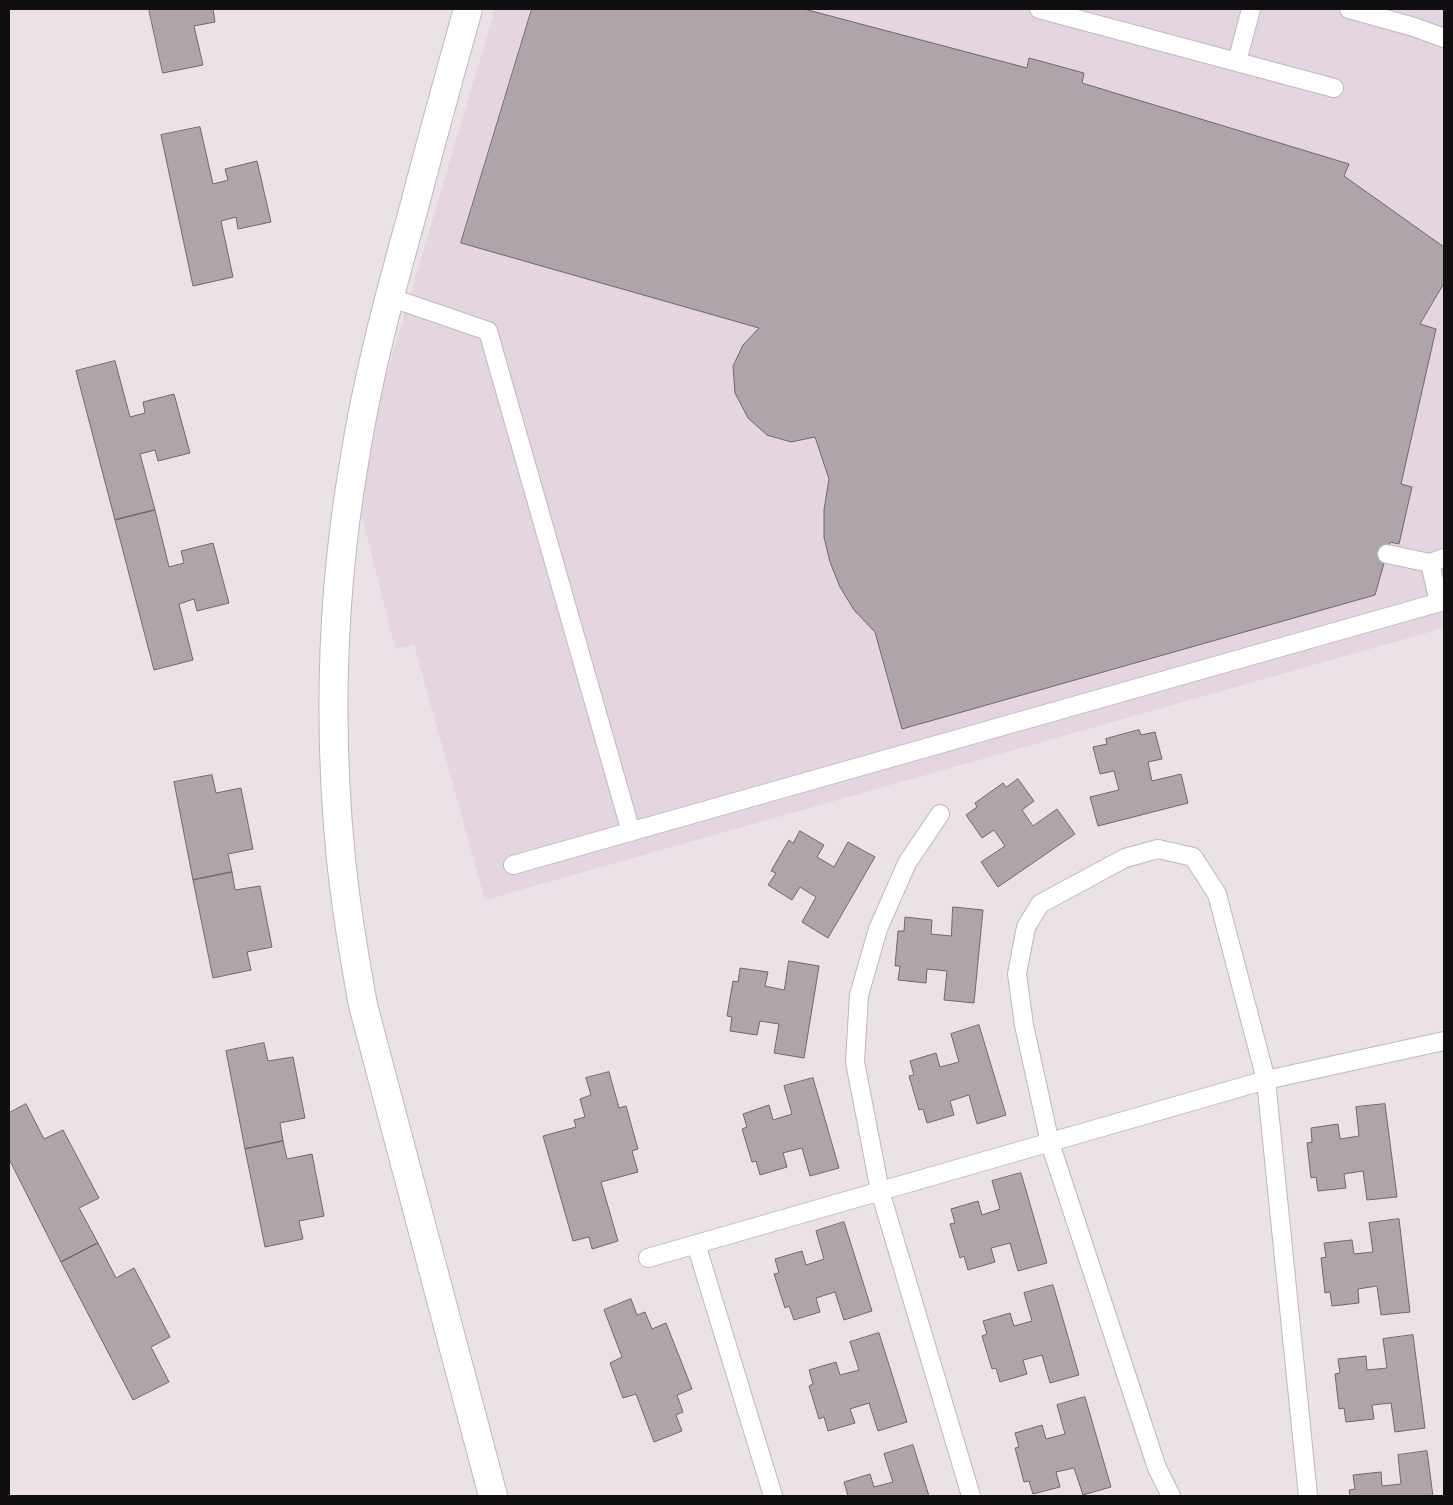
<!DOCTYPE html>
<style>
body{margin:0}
#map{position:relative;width:1453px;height:1505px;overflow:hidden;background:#ebe2e8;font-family:Cabin,sans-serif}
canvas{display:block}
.frame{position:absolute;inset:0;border:10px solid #100e10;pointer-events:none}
</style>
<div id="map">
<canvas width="1453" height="1505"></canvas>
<div class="frame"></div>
</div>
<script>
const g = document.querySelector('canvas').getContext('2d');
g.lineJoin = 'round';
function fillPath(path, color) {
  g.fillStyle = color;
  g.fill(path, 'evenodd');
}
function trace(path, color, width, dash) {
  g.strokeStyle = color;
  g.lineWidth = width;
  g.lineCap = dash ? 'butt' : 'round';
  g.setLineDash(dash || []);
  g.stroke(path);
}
fillPath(new Path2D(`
 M495 9H1444V628L485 900 414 645 395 649 354 484Z`), '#e5d5e0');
const building = new Path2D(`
 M149 9H213L215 22 194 26 203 65 163 73Z
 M532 9H804L1027 68 1029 58 1084 73 1082 83 1349 164 1344 176 1444 247V283L1420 324 1436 329 1401 484 1412 487 1399 544 1390 542 1375 595 902 729 875 632 854 610 840 587 830 562 824 537V510L829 479 815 437 791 442 767 435 748 418 735 393 733 366 743 345 759 328 461 243Z
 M200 127 213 184 228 180 225 169 257 161 271 222 238 229 236 217 221 221 233 277 193 286 161 135Z
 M115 361 130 417 145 413 143 402 174 394 190 453 158 461 155 450 140 454 155 510 115 520 76 371Z
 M155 510 169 567 184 563 181 551 213 543 229 603 197 611 194 599 179 604 193 660 154 670 115 520Z
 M1139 730 1141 735 1155 732 1162 759 1148 762 1152 781 1181 774 1188 803 1098 826 1090 797 1119 790 1114 771 1100 774 1093 747 1107 744 1106 739Z
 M212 775 216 793 241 788 253 849 228 854 232 872 193 880 174 782Z
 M1018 779 1034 801 1022 810 1033 826 1057 809 1075 834 998 887 981 862 1005 846 994 830 982 838 966 815 977 807 975 803 1003 783 1006 787Z
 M800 831 824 845 817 857 834 867 848 842 875 857 828 938 802 922 816 897 800 887 792 900 768 885 776 873 771 871 789 840 793 843Z
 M232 872 235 890 260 886 272 947 247 952 251 970 213 978 193 880Z
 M953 907 983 910 974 1003 944 1000 947 971 927 969 926 983 898 980 900 966H895L898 931H904L905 917 932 920 931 934 951 936Z
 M789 961 819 966 804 1058 774 1053 779 1024 760 1021 757 1035 730 1031 732 1017 727 1016 733 981 738 982 740 968 768 972 765 986 784 990Z
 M979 1025 1006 1115 977 1124 969 1095 950 1101 954 1115 927 1123 923 1109 919 1110 909 1076 914 1075 910 1061 936 1053 940 1067 959 1062 951 1034Z
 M264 1043 268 1061 293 1057 305 1118 280 1123 283 1141 245 1149 226 1051Z
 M609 1072 619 1108 626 1106 638 1149 632 1151 638 1172 601 1182 618 1241 592 1249 589 1237 573 1241 543 1136 576 1127 574 1120 585 1117 580 1099 591 1095 586 1078Z
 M813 1078 839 1168 810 1176 802 1148 783 1153 787 1167 760 1175 756 1161 752 1162 742 1129 747 1127 743 1114 769 1105 773 1120 792 1114 784 1086Z
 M26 1104 44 1139 63 1130 99 1198 79 1208 98 1243 61 1262 9 1159V1113Z
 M1385 1104 1397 1197 1367 1200 1363 1171 1344 1174 1346 1188 1318 1191 1316 1177 1311 1178 1307 1143 1312 1142 1311 1128 1338 1124 1340 1139 1359 1136 1356 1107Z
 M283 1141 287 1159 312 1154 324 1216 299 1221 303 1239 265 1247 245 1149Z
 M1021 1173 1047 1263 1018 1271 1010 1243 991 1248 995 1262 968 1270 964 1256 960 1258 950 1224 955 1223 951 1209 978 1201 982 1215 1000 1209 992 1181Z
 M1399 1219 1410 1312 1381 1315 1377 1286 1358 1289 1359 1303 1332 1306 1330 1292 1325 1293 1321 1258 1326 1257 1324 1243 1352 1240 1354 1254 1373 1252 1369 1223Z
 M844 1222 872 1311 844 1320 835 1292 816 1298 820 1312 794 1320 789 1306 785 1308 774 1274 779 1273 775 1259 802 1251 806 1265 824 1259 816 1231Z
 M98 1243 116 1278 134 1268 170 1337 151 1347 169 1382 133 1400 61 1262Z
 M1053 1285 1079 1375 1050 1383 1042 1355 1023 1360 1027 1374 1000 1382 996 1368 992 1369 982 1336 987 1334 983 1321 1010 1313 1014 1326 1032 1321 1024 1293Z
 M631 1299 637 1315 645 1312 652 1329 666 1323 692 1389 677 1395 683 1412 676 1415 682 1431 654 1442 636 1394 623 1398 610 1363 622 1357 604 1310Z
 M879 1333 907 1422 878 1431 869 1403 850 1409 855 1423 828 1431 824 1417 819 1419 809 1386 813 1384 809 1370 836 1362 840 1375 859 1370 850 1342Z
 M1413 1335 1425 1428 1395 1432 1391 1403 1372 1405 1374 1419 1346 1422 1344 1408 1339 1409 1335 1374 1340 1373 1338 1359 1366 1356 1367 1370 1387 1368 1383 1339Z
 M1085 1397 1111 1487 1083 1495 1074 1468 1056 1472 1060 1487 1033 1494 1029 1481 1024 1482 1015 1448 1019 1447 1015 1433 1042 1425 1046 1439 1065 1434 1057 1405Z
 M913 1445 929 1496H847H848L844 1482 870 1474 874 1487 893 1482 884 1454Z
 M1427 1451 1433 1496H1350L1349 1490 1355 1489 1353 1475 1381 1472 1382 1486 1401 1484 1398 1455Z`);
fillPath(building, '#aea5ab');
trace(building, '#70686d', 1);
const lane = new Path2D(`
 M1039 9 1334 88
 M1349 9 1414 27 1444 38
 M1237 62 1251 9
 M389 297 488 331 631 832
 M1387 554 1430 563
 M1439 602 1430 563 1444 558
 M940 814 907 863 878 929 859 995 855 1062 880 1191 971 1496
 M513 865 1444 601
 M696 1244 773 1496
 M648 1258 1266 1080 1444 1041
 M1171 1496 1157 1468 1050 1143 1024 1025 1017 974 1026 927 1040 904 1125 858 1158 849 1193 857 1217 894 1266 1080 1308 1496`);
const street = new Path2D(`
 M468 9C449 77 430 146 412 215 389 297 367 379 354 463 332 592 328 728 341 859 346 908 354 956 363 1005L493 1496`);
trace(lane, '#bfb7bd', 20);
trace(street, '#bfb7bd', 30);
trace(lane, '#fff', 18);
trace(street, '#fff', 28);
</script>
